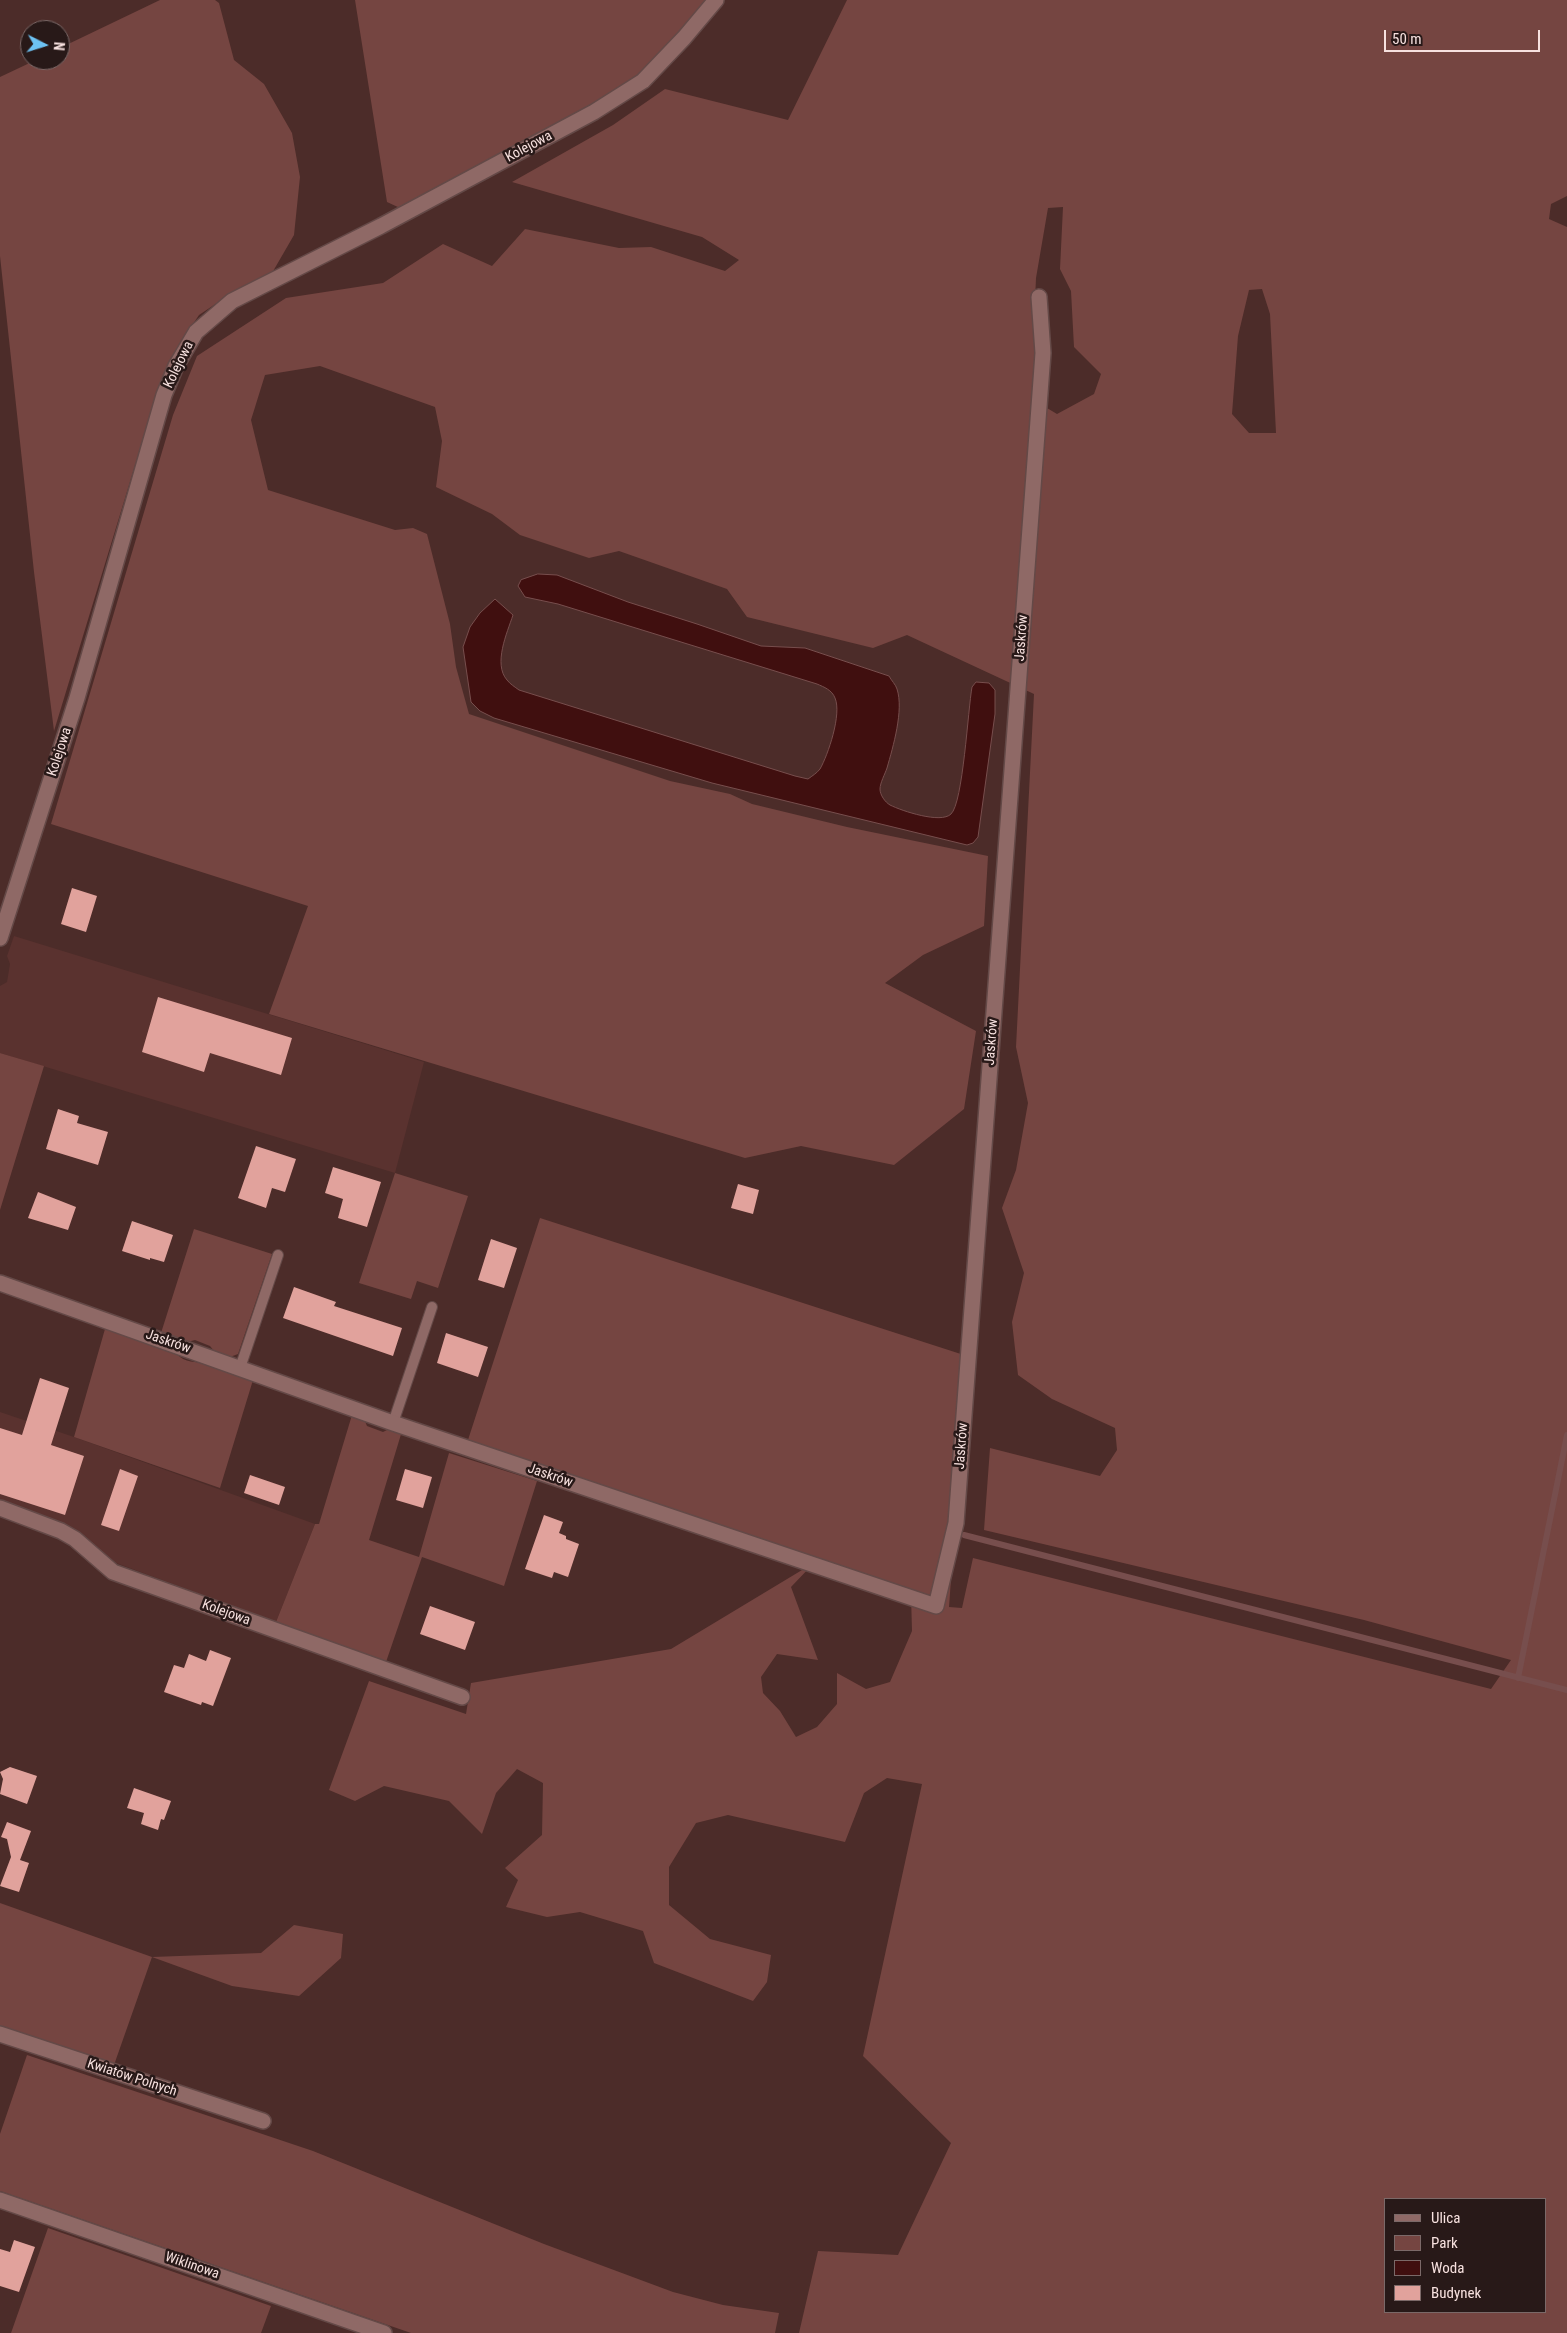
<!DOCTYPE html>
<meta charset="utf-8">
<style>
body{margin:0}
#map{position:relative;width:1567px;height:2333px;overflow:hidden;background:#4c2c29;font-family:"Roboto Condensed",sans-serif}
canvas{display:block}
.legend{position:absolute;left:1384px;top:2198px;width:162px;height:115px;box-sizing:border-box;background:#281918;border:1px solid #7b6968;margin:0;padding:6px 9px;list-style:none;font-size:15px;color:#f7e1df}
.legend li{display:flex;align-items:center;gap:10px;height:25px}
.legend b{width:25px;border:1px solid #7b6968}
.north{position:absolute;left:20px;top:20px;width:50px;height:50px;box-sizing:border-box;background:#281918;border:1px solid #7b6968;border-radius:50%;rotate:95deg;font-size:14px;font-weight:700;line-height:20px;text-align:center;color:#f7e1df}
.north::after{content:'';display:block;margin:auto;width:18px;height:22px;background:#6dc2f3;clip-path:polygon(50% 0,100% 100%,50% 72%,0 100%)}
.scale{position:absolute;left:1384px;top:30px;width:156px;height:22px;box-sizing:border-box;border:2px solid #f7e1df;border-top:0;padding-left:6px;font-size:15px;line-height:18px;white-space:nowrap;color:#f7e1df;-webkit-text-stroke:4px #281918;paint-order:stroke}
</style>
<div id="map">
<canvas width="1567" height="2333"></canvas>
<ul class="legend">
<li><b style="height:6px;background:#8f6966"></b>Ulica</li>
<li><b style="height:14px;background:#754541"></b>Park</li>
<li><b style="height:14px;background:#400f0f"></b>Woda</li>
<li><b style="height:14px;background:#e1a29c"></b>Budynek</li>
</ul>
<div class="north">N</div>
<div class="scale">50 m</div>
</div>
<script>
const g = document.querySelector('canvas').getContext('2d');
g.lineJoin = 'round';
function fillPath(path, color) {
  g.fillStyle = color;
  g.fill(path, 'evenodd');
}
function trace(path, color, width, dash) {
  g.strokeStyle = color;
  g.lineWidth = width;
  g.lineCap = dash ? 'butt' : 'round';
  g.setLineDash(dash || []);
  g.stroke(path);
}
function label(font, color, halo, rows, align = 'center') {
  g.font = font + ' "Roboto Condensed",sans-serif';
  g.lineWidth = 5;
  g.setLineDash([]);
  g.textBaseline = 'middle';
  g.strokeStyle = halo;
  g.fillStyle = color;
  for (const [text, x, y, turn = 0] of rows) {
    g.save();
    g.translate(x, y);
    g.rotate((+turn || 0) * Math.PI / 180);
    g.textAlign = isNaN(turn) ? turn : align;
    if (halo) g.strokeText(text, 0, 0);
    g.fillText(text, 0, 0);
    g.restore();
  }
}
fillPath(new Path2D(`
 M14 936 424 1062 395 1173 0 1053V986L7 982 10 964 7 956Z
 M0 1412 74 1437 315 1524 276 1622 108 1560 86 1537 44 1517 0 1501Z`), '#5a322f');
fillPath(new Path2D(`
 M160 0H215L219 3 234 60 264 84 292 133 300 177 294 235 272 273 235 291 199 315 179 345 158 390 54 731 34 572 0 256V77L36 60H60V48Z
 M355 0H711L677 45 601 105 400 208 387 202Z
 M847 0H1567V196L1551 204 1549 219 1567 227V2333H799L818 2251 898 2255 951 2143 863 2056 922 1784 887 1778 864 1793 845 1842 728 1815 696 1823 669 1867V1905L710 1939 771 1955 767 1982 753 2001 654 1963 643 1931 580 1912 547 1917 506 1907 518 1880 505 1868 542 1835 543 1783 517 1769 496 1793 482 1834 449 1801 384 1786 355 1801 329 1790 369 1681 466 1714 471 1683 671 1649 812 1564 467 1443 540 1218 967 1356 949 1607 962 1608 973 1558 1491 1689 1511 1660 1364 1620 984 1530 990 1448 1100 1476 1117 1450 1115 1428 1052 1399 1018 1375 1012 1322 1024 1273 1002 1208 1016 1170 1028 1103 1016 1047 1034 694 907 635 873 648 747 617 727 589 619 551 589 558 520 535 492 514 436 487 442 441 435 407 320 366 265 375 251 420 268 490 395 530 413 528 427 534 450 624 456 667 469 714 670 781 730 794 752 804 847 827 988 856 984 926 923 955 885 983 976 1031 964 1109 894 1165 801 1146 745 1158 269 1014 308 906 51 824 173 415 197 356 286 298 383 283 443 244 492 266 525 229 619 248 651 247 725 271 739 260 702 237 512 182 613 125 665 89 788 120ZM1063 207 1060 269 1071 291 1074 347 1101 374 1094 394 1057 414 1037 402 1050 360 1034 322 1036 278 1048 208ZM1262 289 1270 314 1276 433H1249L1232 414 1238 336 1249 290ZM813 1564 911 1595 912 1631 890 1682 866 1689 837 1673V1704L817 1727 796 1737 780 1711 763 1693 761 1677 777 1654 818 1660 791 1587ZM1386 2199H1546V2312H1386Z
 M0 1053 44 1066 0 1210Z
 M395 1173 468 1196 438 1288 417 1281 411 1299 359 1283Z
 M194 1229 272 1254 238 1354 230 1357 214 1351 210 1346 195 1340 187 1342 161 1333Z
 M105 1329 176 1353C185 1364 196 1361 208 1364 223 1367 239 1375 253 1380L220 1488 74 1437Z
 M352 1415 364 1419 367 1426 383 1432 391 1428 402 1431 369 1540 419 1557 449 1453 537 1481 504 1586 422 1557 386 1662 276 1622 315 1524H319Z
 M0 1903 152 1957 261 1953 294 1925 343 1934 341 1958 299 1996 232 1986 152 1957 114 2065 0 2026Z
 M27 2055 313 2151 544 2244 673 2292 723 2305 779 2313 775 2333H411L0 2191V2134Z
 M48 2228 271 2306 261 2333H11Z`), '#754541');
const water = new Path2D(`
 M538 574 557 575 628 602 697 624 761 646 805 648 889 676C891 680 896 685 897 689 904 710 893 747 887 768 885 774 880 783 880 789 880 795 885 802 890 805 902 811 941 824 951 814 963 803 968 709 972 687L976 682 989 683 995 690V714L978 837 973 843 967 845 712 783 494 718 480 711 471 702 463 647 470 627 480 613 495 599 513 615C507 633 493 664 507 680 510 684 515 687 519 690L795 776 808 779C812 776 817 773 820 769 828 755 842 714 835 698 832 690 824 687 817 684L558 604 525 597 518 586 521 580Z`);
fillPath(water, '#400f0f');
trace(water, '#774e4d', 1);
trace(new Path2D(`
 M964 1535 1567 1690
 M1518 1678 1567 1435`), '#774e4d', 6);
fillPath(new Path2D(`
 M72 888 97 896 86 932 61 924Z
 M158 997 292 1038 281 1075 210 1053 204 1072 142 1052Z
 M58 1109 79 1116 77 1123 108 1132 98 1165 46 1149Z
 M256 1146 296 1159 285 1192 272 1188 266 1208 238 1198Z
 M333 1167 381 1182 367 1227 338 1218 343 1199 325 1193Z
 M738 1184 759 1190 753 1214 731 1208Z
 M38 1192 76 1207 68 1230 28 1218Z
 M132 1221 173 1235 164 1262 150 1258V1260L122 1251Z
 M491 1239 517 1248 504 1288 478 1280Z
 M294 1287 336 1302 334 1306 402 1328 393 1356 283 1318Z
 M446 1333 488 1347 478 1377 437 1363Z
 M40 1378 69 1388 51 1445 84 1456 65 1515 0 1494V1428L22 1435Z
 M120 1469 138 1476 119 1531 101 1525Z
 M405 1469 432 1477 423 1508 396 1500Z
 M250 1475 285 1487 279 1505 244 1493Z
 M544 1515 563 1522 559 1533 566 1536V1539L579 1544 568 1577 554 1572 552 1578 525 1569Z
 M430 1606 475 1622 465 1650 420 1634Z
 M210 1650 231 1658 213 1706 202 1702 201 1705 164 1692 174 1665 184 1668 189 1654 206 1661Z
 M10 1767 37 1776 27 1804 0 1794 3 1779 0 1772Z
 M134 1788 171 1801 164 1820 161 1819 158 1830 141 1824 144 1813 127 1808Z
 M7 1822 31 1831 20 1860 29 1863 19 1892 0 1886 11 1857 7 1839 1 1837Z
 M14 2240 35 2247 19 2292 0 2286V2249L10 2252Z`), '#e1a29c');
const service = new Path2D(`
 M240 1368 278 1255
 M393 1423 432 1307`);
const minor = new Path2D(`
 M0 938 77 698 164 395 176 366 196 332 232 301 381 226 594 112 643 81 684 38 716 0
 M0 1283 393 1423 936 1606 956 1523 1043 353 1039 297
 M0 1508 61 1531 75 1539 113 1572 462 1697
 M0 2034 263 2121
 M0 2200 384 2333`);
trace(service, '#644947', 12);
trace(minor, '#644947', 18);
trace(service, '#8f6966', 10);
trace(minor, '#8f6966', 15);
label('14px', '#f7e1df', '#281918', [
 ["Kolejowa",529,147,-28],
 ["Kolejowa",179,365,-64],
 ["Jaskrów",1022,638,-86],
 ["Kolejowa",60,752,-72],
 ["Jaskrów",992,1042,-86],
 ["Jaskrów",168,1342,19],
 ["Jaskrów",962,1446,-86],
 ["Jaskrów",550,1476,19],
 ["Kolejowa",226,1613,20],
 ["Kwiatów Polnych",132,2078,18],
 ["Wiklinowa",192,2266,19]
]);
</script>
